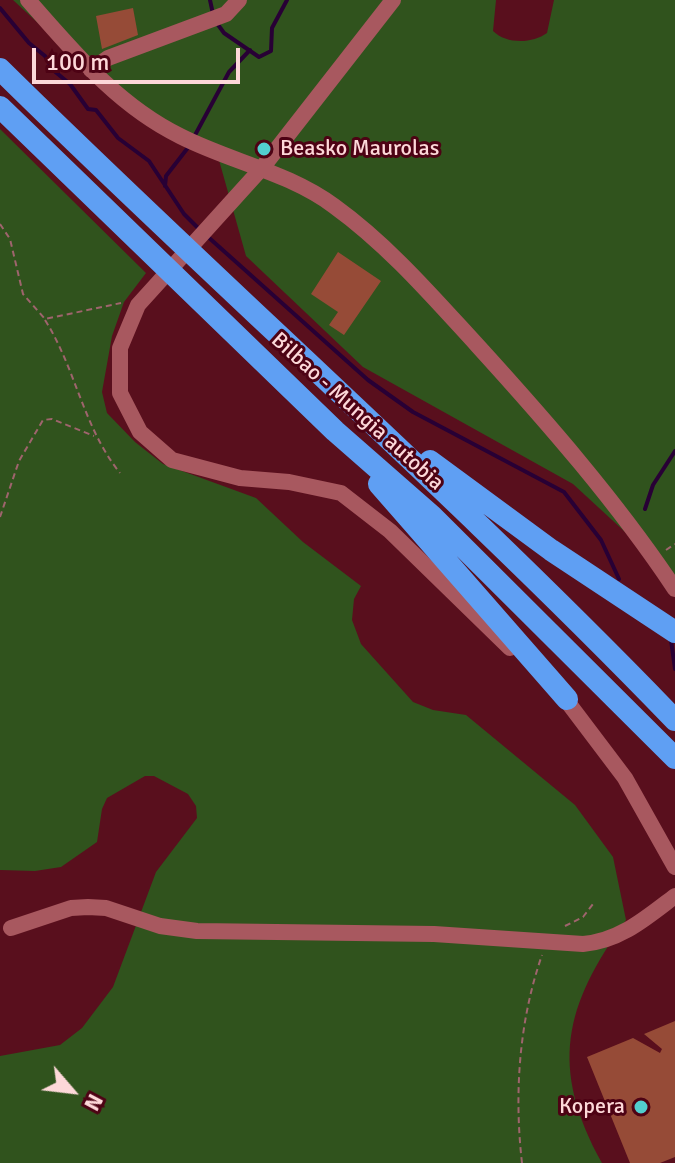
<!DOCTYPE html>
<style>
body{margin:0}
#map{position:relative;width:675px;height:1163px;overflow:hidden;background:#590f1d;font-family:Signika,sans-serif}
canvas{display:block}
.north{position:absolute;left:32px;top:1051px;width:80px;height:80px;-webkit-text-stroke:6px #4d0214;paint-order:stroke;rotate:118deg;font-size:22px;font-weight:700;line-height:32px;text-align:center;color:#fdd8d9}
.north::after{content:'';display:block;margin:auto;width:28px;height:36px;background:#fdd8d9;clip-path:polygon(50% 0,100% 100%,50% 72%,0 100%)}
.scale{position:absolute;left:32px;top:48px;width:208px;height:36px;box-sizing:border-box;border:4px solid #fdd8d9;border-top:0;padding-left:10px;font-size:24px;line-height:28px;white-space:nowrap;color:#fdd8d9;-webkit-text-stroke:6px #4d0214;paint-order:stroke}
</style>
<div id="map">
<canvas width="675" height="1163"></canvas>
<div class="north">N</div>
<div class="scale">100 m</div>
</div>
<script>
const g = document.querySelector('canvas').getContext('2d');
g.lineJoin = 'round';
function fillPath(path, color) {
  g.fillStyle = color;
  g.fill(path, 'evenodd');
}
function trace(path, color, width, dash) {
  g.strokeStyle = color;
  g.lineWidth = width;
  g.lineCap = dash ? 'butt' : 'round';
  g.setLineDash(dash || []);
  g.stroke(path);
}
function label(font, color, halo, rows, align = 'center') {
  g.font = font + ' Signika,sans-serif';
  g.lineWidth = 6;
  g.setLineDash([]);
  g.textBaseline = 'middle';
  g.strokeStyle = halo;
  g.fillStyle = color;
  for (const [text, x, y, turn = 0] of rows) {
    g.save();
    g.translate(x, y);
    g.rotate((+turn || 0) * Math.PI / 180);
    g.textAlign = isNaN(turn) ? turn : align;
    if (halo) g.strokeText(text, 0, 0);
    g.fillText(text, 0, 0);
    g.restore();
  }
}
fillPath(new Path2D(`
 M13 0H496L493 31C506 44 532 44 547 33L554 0H675V578L573 484 363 367 246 256 215 146 170 139 153 129Z
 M0 129 146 273 124 302 112 336 102 392 107 413 135 442 163 464 256 498 303 542 361 586 354 599 352 620 361 644 413 702 433 710 466 715 575 805 613 857 626 920C564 1006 549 1067 602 1163H0V1056L60 1045 82 1028 113 987 156 872 197 818 196 806 188 794 154 776H145L107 798 102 809 97 842 61 867 35 871 0 870Z`), '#30531d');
trace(new Path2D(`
 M210 0 213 14
 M0 8 29 43 45 56 53 70 70 84 88 109 96 110 118 138 149 161 184 214 200 230
 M216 22 224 33 259 57 271 51 272 28 287 0
 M194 137 229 72 250 50
 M165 186 166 176 190 145
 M207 236 368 380 413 412 564 492 601 540 619 579
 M645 509 653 485 675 451
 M671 640 675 669`), '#280035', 4);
fillPath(new Path2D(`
 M133 8 138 35 102 49 96 16Z
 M338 252 381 281 344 335 329 325 338 312 311 294Z
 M675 1021V1157L660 1163H630L587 1057 633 1038 660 1053 662 1049 644 1034Z`), '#964b37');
trace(new Path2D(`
 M0 224 10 239 23 294 45 319 121 303
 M45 320C76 369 83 427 120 473
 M0 517 19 461 43 420 52 419 94 436
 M666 550 675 544
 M565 926 583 917 593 904
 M522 1163C514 1094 519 1021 542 955`), '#9f646d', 2, [6, 4]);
trace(new Path2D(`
 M28 0C74 52 117 105 180 136 231 162 288 172 334 206 388 245 432 296 477 345 547 422 617 502 675 589
 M393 0 262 168 138 305 120 348V393L140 432 172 460 240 478 289 482 341 493 390 531 510 648
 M91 70 108 58 226 14 239 0
 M560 692 625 778 675 867
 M11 928 71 908 88 907 106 908 160 926 197 931 434 934 583 944C620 941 646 918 675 896`), '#a8585f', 16);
trace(new Path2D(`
 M0 69C223 289 458 495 675 720
 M0 107 335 431 432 516 675 758
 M430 461 551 550 675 632
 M379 484 567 699`), '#5f9ff3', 22);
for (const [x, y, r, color] of [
 [264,149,8,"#52cdce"],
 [641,1107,8,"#52cdce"]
]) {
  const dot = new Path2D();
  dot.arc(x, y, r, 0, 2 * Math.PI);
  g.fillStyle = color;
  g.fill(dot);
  trace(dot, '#4d0214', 3);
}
label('22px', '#fdd8d9', '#4d0214', [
 ["Beasko Maurolas",280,149],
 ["Kopera",625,1107,"right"]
], 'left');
label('22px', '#fdd8d9', '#4d0214', [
 ["Bilbao - Mungia autobia",357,412,42]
]);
</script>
